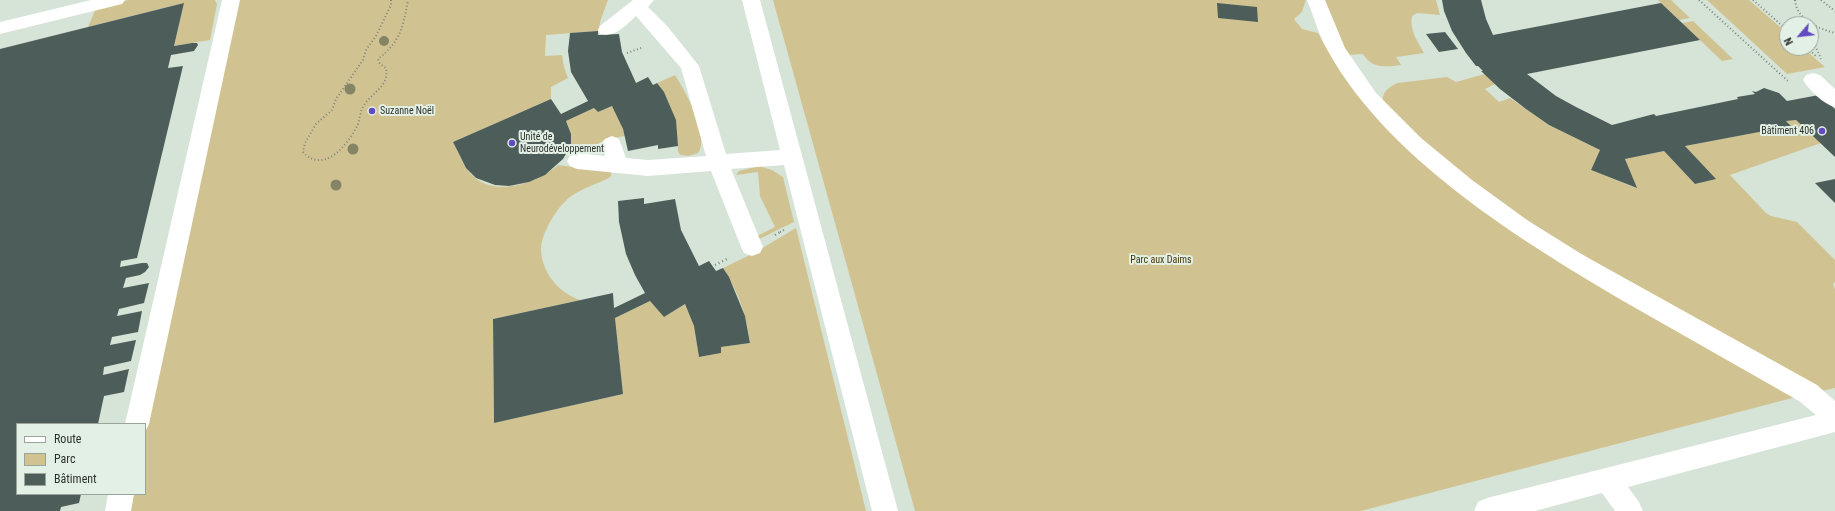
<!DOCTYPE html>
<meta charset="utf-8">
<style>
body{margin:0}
#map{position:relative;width:1835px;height:511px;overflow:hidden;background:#d6e3d7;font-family:"Roboto Condensed",sans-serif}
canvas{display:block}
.legend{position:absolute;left:16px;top:423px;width:130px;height:72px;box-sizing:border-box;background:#e3f0e5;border:1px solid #9aa49b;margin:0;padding:5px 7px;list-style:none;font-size:12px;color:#2c312c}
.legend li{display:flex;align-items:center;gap:8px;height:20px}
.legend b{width:20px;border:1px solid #9aa49b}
.north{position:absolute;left:1779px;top:16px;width:40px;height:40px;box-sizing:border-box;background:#e3f0e5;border:1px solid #9aa49b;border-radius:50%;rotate:242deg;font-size:11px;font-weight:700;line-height:16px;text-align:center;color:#2c312c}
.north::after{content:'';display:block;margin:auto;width:14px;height:18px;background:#624ac2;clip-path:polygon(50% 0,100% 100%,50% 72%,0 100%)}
</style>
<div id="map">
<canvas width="1835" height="511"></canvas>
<ul class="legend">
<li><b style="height:5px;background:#fff"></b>Route</li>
<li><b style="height:11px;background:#d1c391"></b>Parc</li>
<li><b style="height:11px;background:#4d5d59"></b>Bâtiment</li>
</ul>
<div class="north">N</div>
</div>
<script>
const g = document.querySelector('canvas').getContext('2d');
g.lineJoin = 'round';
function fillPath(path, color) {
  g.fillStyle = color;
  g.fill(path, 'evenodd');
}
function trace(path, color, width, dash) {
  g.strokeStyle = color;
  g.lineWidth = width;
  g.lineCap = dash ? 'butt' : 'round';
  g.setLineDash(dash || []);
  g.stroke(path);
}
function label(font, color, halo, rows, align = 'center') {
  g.font = font + ' "Roboto Condensed",sans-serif';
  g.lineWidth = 4;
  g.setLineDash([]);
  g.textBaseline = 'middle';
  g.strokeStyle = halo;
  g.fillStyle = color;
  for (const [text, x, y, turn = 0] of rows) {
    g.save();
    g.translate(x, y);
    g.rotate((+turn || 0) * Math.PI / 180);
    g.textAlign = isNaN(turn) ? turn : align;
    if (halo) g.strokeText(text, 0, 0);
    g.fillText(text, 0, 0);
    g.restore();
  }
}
fillPath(new Path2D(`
 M128 0H215L217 4 210 40 174 46 184 3 88 27 96 8Z
 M234 0H608L601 19 598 31 546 35 545 56 562 55 564 67 568 78 551 87V99L453 142C459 154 464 168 474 177 497 197 538 183 558 165L611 172V176L609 178C596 184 581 189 570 197 557 207 541 233 541 250 542 273 559 293 580 300L493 319 494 423 623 394 615 318 650 301 664 317 685 304 694 326 699 357 721 353V347L750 343C747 316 738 291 723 268L754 253 796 228 866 511H120L124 494H145V424Z
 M773 0H1306L1302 12 1294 19 1302 29 1318 33C1338 71 1361 99 1390 130L1796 397 1361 511H915Z
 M1323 0H1436L1440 15 1417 13 1412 16C1409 30 1418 42 1424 53L1396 57 1401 65C1385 67 1372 69 1363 54L1348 55Z
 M1658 0H1671L1690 18 1679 20Z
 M1707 0H1749L1787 33V48H1803L1825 67 1787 74Z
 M1693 21 1733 59 1722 61 1682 23Z
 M1485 74 1495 84 1485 89 1499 102 1510 98 1549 125 1600 150 1591 170 1636 188 1625 159 1664 151 1695 184 1715 179 1685 146 1791 126 1786 121 1796 120 1821 143 1730 175 1766 213 1771 216 1797 222 1835 260V282L1833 284 1835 290V388L1822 391 1713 333 1523 219 1433 151 1383 102C1381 92 1390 86 1398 83L1447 77 1456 82Z
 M675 75C684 89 711 137 698 153L688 156 681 155 678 152C677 126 673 104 657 83Z
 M612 106 618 116 625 136 606 139 591 148 568 151C573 140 571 132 566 121L594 108 598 112Z
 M759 166 772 170 783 177 794 222 753 242 751 239 775 227 760 196 758 172 736 175 739 171Z`), '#d1c391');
fillPath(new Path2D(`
 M1442 0H1481L1486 19 1493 35 1661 3 1700 40 1527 74 1556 96 1576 107 1612 125 1654 114 1656 116 1738 99 1737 97 1755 94 1752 91 1756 92 1764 88 1779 93 1787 101 1819 95 1835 109V157L1796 120 1786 121 1791 126 1685 146 1716 179 1695 184 1664 151 1625 159 1637 188 1591 170 1600 150 1549 125 1526 109 1500 89 1481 71H1483L1478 66H1476L1466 53 1452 31 1444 11Z
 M184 3 174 46 192 43H197L198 45 194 51 171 55 168 68 183 66 137 258 121 261 120 267 142 263H147L149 267 145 272 140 275 126 278 123 288 149 283 144 303 119 309 117 316 142 311 138 332 112 337 110 345 136 340 131 361 104 367 103 375 129 369 124 392 104 396 98 424H17V494H81L79 503 61 507 60 511H0V49Z
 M1217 3 1257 7 1258 22 1218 18Z
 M598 31V35L619 34 622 52 636 83 648 77 653 85 657 83 664 92 676 120 678 146 658 149V145L628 151 623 129 612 106 598 112 594 108 566 121 571 134V145L563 159 545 175 529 182 509 186 495 185 476 178 466 168 453 142 551 99 561 114 588 101 571 72 568 51 570 33Z
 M1445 32 1458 49 1439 52 1426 34Z
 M1835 179V203L1815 183Z
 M644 198V204L675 199 681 230 699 266 709 261 716 271 723 268 729 277 745 316 750 343 721 347V353L699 357 694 326 685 304 664 317 650 301 615 318 623 394 494 423 493 319 613 293 614 308 645 293 635 275 626 254 619 222 618 201Z`), '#4d5d59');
trace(new Path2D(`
 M391 0V5L376 36 366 50 363 60 336 99 332 110 316 124 305 143 303 152C324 175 349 144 358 124 360 119 360 113 362 109 369 93 390 88 386 68L380 64 378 59C401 41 403 27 408 0
 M1699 0 1789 82
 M1753 0 1787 30
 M1795 0C1797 20 1817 28 1835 33
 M1821 0 1835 11
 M1811 36 1821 59
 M1807 48 1817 57
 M627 53 641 48
 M780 232 784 230`), '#7d867e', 2, [1, 2.5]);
trace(new Path2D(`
 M775 235 782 231
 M715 265 729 258`), '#7d867e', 2.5, [1, 3]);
fillPath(new Path2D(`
 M91 0H125L122 4 0 34V22Z
 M222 0H240L149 424 145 432V424H125Z
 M633 0H654L648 7 668 27 699 66 726 154 780 150 742 0H760L898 511H872L784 165 731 169 763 247 760 253 752 256 744 253 741 247 711 171 648 176 577 169 570 166 567 161 570 156 577 153 605 156 602 144 605 139 612 136 619 139 626 158 648 160 706 156 681 68 636 16C626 25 615 38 600 34L598 30 600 26Z
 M1307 0H1325L1345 48 1376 93 1421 138 1472 180 1527 220 1583 255 1817 385 1835 401V432L1628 487 1639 502 1643 511H1615L1602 493 1535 511H1474L1478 502 1487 498 1816 415 1799 401C1748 372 1697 343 1646 314 1537 251 1390 164 1328 51 1319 36 1314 17 1307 0Z
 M1813 73 1820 75 1835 89V107C1823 104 1810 91 1803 80L1806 75Z
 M108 494H134L131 511H105Z`), '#fff');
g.fillStyle = '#858464';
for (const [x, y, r] of [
 [384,41,5],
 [350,89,5.5],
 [353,149,5.5],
 [336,185,5.5]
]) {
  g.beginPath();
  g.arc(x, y, r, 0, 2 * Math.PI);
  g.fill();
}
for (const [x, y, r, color] of [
 [372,111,4,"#624ac2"],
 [1822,131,4,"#624ac2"],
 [512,143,4,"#624ac2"]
]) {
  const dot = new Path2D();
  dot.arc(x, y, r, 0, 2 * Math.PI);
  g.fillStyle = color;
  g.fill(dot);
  trace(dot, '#e3f0e5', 1.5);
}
label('10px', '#2c312c', '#e3f0e5', [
 ["Suzanne Noël",380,111],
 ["Bâtiment 406",1814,131,"right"],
 ["Unité de",520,137],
 ["Neurodéveloppement",520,149]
], 'left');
label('10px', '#423606', '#e3f0e5', [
 ["Parc aux Daims",1161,260]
]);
</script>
